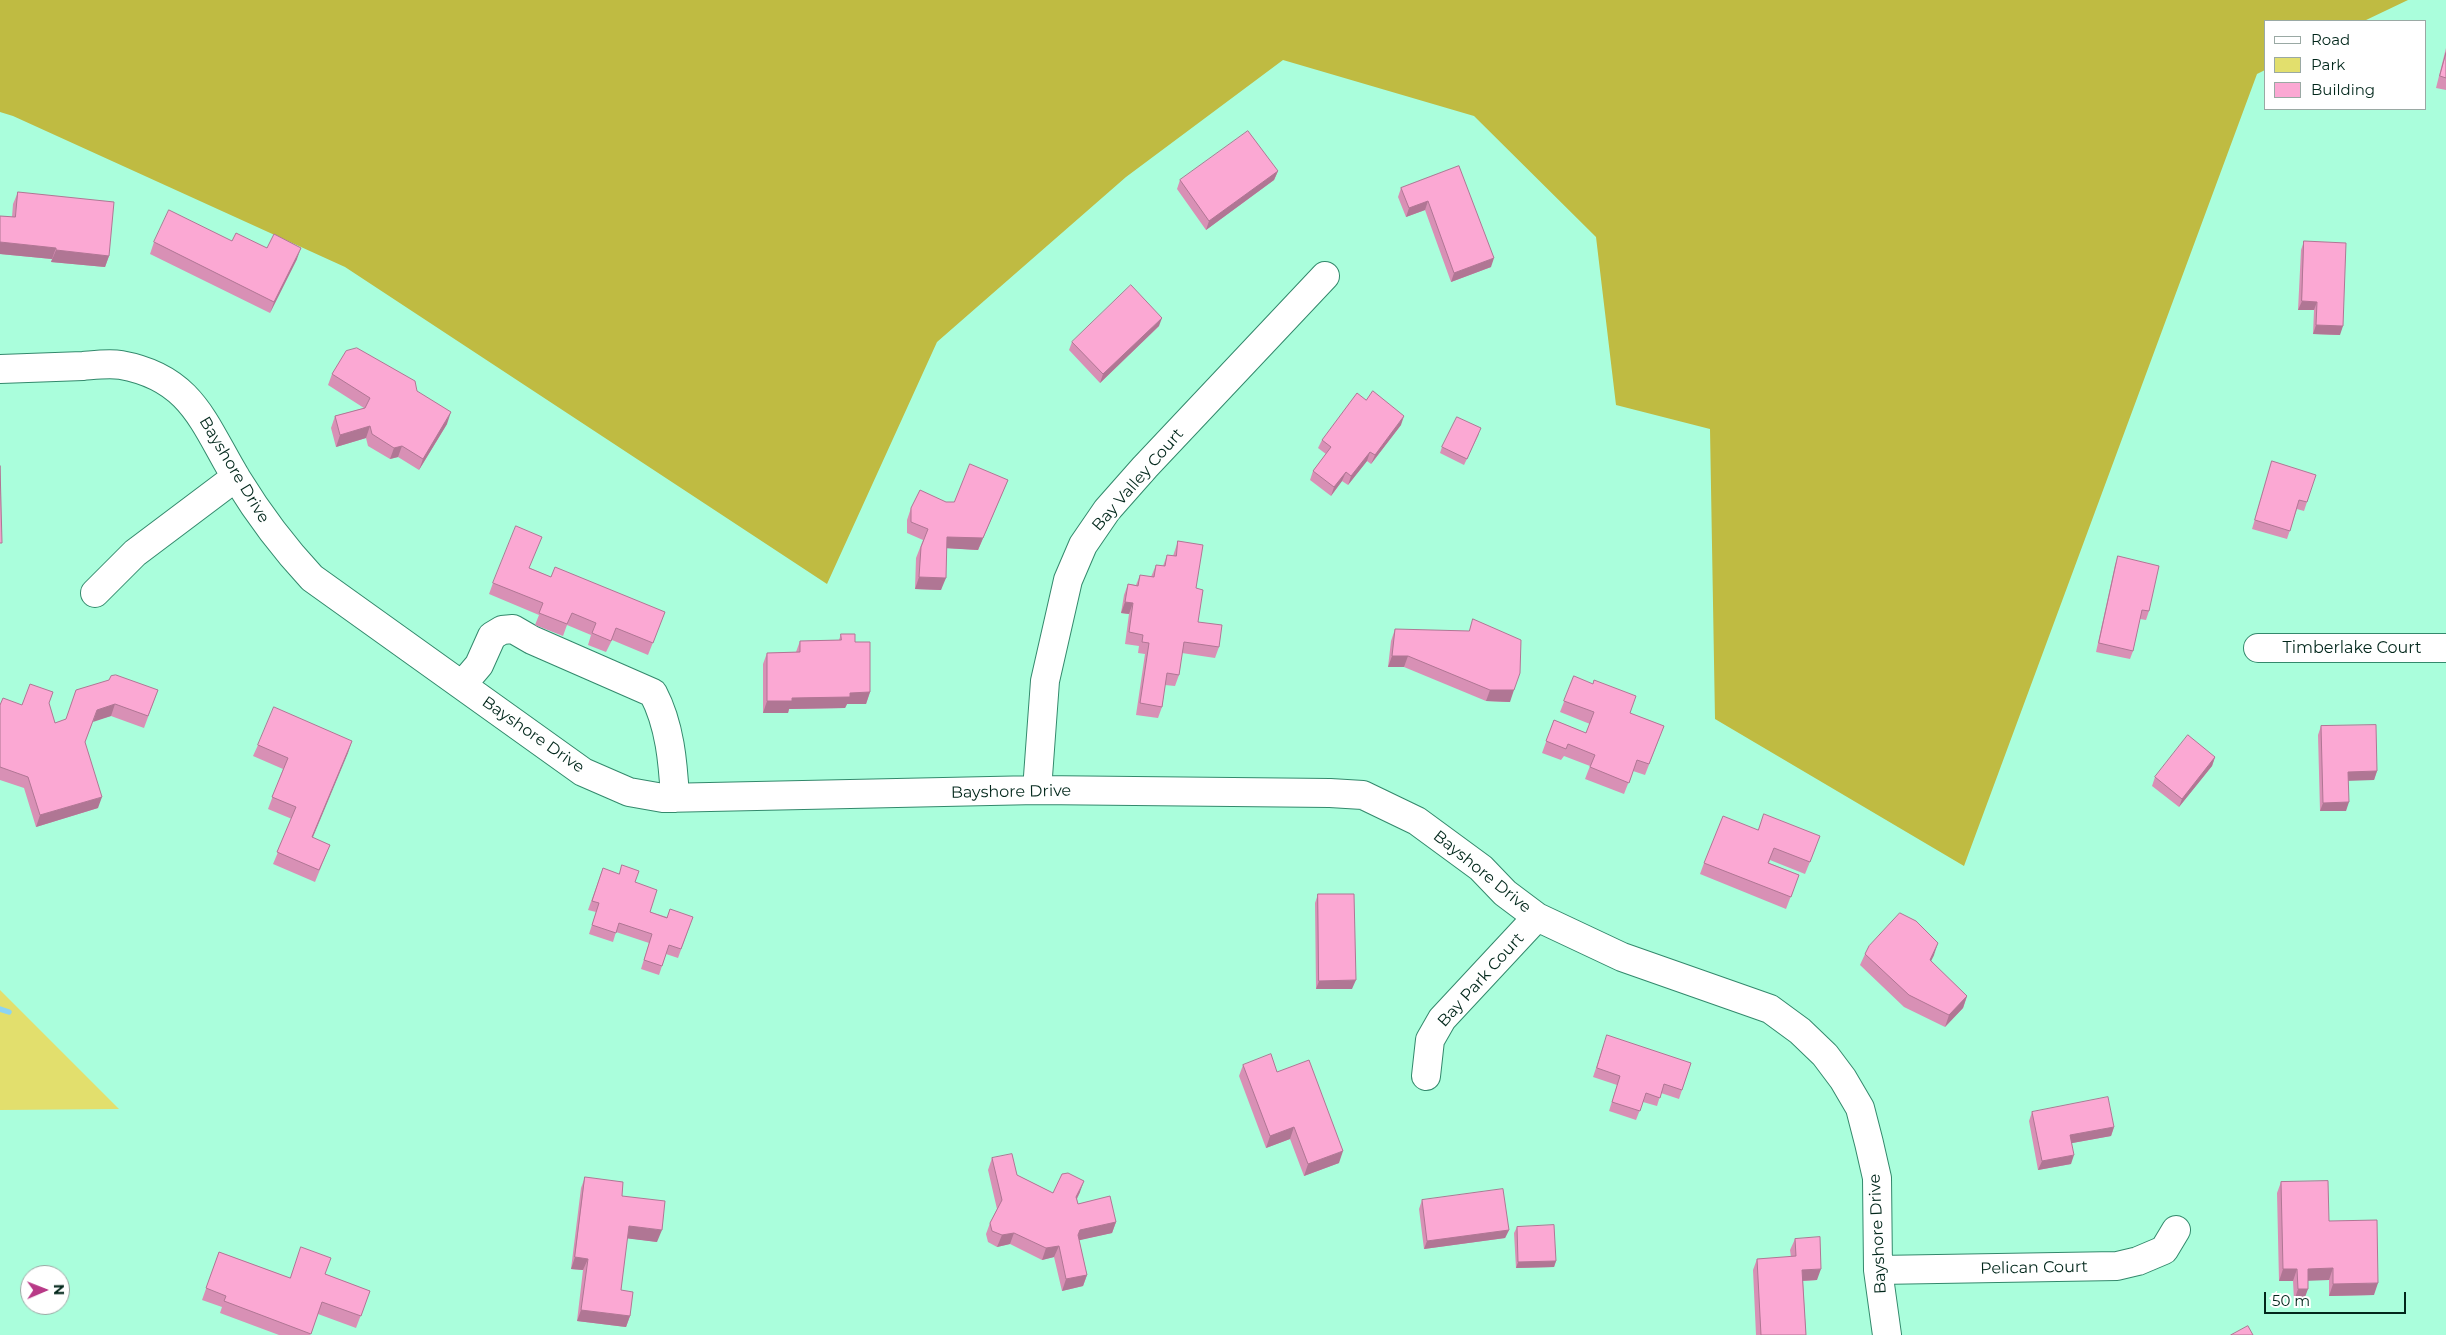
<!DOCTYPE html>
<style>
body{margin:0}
#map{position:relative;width:2446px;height:1335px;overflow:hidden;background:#aafedc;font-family:Montserrat,sans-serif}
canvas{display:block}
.legend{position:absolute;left:2264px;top:20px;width:162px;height:90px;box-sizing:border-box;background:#fff;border:1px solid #9aa9a4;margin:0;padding:6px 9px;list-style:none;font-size:15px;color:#02271b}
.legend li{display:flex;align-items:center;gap:10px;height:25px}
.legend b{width:25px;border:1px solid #9aa9a4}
.north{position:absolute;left:20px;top:1265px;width:50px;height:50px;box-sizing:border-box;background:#fff;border:1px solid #9aa9a4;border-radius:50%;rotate:89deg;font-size:14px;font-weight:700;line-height:20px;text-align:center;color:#02271b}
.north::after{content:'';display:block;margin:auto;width:18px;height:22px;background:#b83a87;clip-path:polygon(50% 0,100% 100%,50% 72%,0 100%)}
.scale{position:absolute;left:2264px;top:1292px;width:142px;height:22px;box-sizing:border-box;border:2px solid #02271b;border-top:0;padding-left:6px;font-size:15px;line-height:18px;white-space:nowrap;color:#02271b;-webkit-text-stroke:4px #fff;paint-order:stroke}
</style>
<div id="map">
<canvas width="2446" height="1335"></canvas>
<ul class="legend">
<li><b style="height:6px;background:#fff"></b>Road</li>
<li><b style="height:14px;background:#e2df6d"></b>Park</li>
<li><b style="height:14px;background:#fba8d3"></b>Building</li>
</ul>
<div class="north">N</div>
<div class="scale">50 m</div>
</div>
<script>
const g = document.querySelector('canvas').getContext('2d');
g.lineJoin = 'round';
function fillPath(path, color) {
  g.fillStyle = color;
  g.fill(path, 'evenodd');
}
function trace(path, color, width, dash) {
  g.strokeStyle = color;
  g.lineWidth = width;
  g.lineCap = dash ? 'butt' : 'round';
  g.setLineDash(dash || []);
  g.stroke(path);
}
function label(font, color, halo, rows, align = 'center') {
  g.font = font + ' Montserrat,sans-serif';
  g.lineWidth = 5;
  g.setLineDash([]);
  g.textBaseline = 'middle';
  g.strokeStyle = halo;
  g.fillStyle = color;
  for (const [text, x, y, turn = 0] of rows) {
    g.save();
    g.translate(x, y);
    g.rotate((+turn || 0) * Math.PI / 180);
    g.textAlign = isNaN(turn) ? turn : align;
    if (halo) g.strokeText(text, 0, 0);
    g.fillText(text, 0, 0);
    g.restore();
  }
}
fillPath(new Path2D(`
 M0 990 119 1109 0 1110Z`), '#e2df6d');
fillPath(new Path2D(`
 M0 0H2408L2364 21H2265V70L2257 74 1964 866 1715 719 1710 429 1616 405 1596 237 1474 116 1283 60 1126 177 937 342 827 584 345 267 13 116 0 112Z`), '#bfbb42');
trace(new Path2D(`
 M0 1009 9 1012`), '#8cd4f3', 5.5);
const minor = new Path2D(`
 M0 369C28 368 55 367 83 366 95 365 109 363 121 365 193 378 204 425 237 479 259 515 283 547 312 578L583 772 629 792 663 798 1037 790 1330 793 1363 795 1417 821 1481 868 1505 893 1537 917 1622 957 1770 1009 1800 1031 1825 1055 1843 1079 1860 1108 1869 1143 1877 1178 1878 1270 1887 1335
 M95 593 135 553 236 477
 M2258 648H2446
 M462 685 479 665 492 636 502 630 513 629 532 640 653 693C670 725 673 763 675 798
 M1037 790 1045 681 1068 580 1083 545 1107 510 1145 467 1325 276
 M1426 1076 1430 1040 1442 1019 1537 917
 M1878 1270 2117 1266 2138 1261 2164 1250 2176 1230`);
trace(minor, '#33896c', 30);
trace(minor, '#fff', 28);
fillPath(new Path2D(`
 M2446 48V90L2436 88Z
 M1459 166 1491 267 1451 282 1425 210 1406 217 1398 197 1401 188Z
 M1278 171 1274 180 1206 230 1177 189 1180 180Z
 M18 192 109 256 105 267 51 262 52 259 0 254V216L12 217 13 204Z
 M232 241 267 248 297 259 270 313 150 254 154 242Z
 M2304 241 2340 335 2313 334 2314 310H2298L2301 250Z
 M1159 326 1100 383 1069 350 1072 342Z
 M332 374 417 391 447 424 419 470 398 457 390 459 368 446 366 438 336 447 331 428 335 416 364 408 328 385Z
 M1401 425 1371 464 1367 461 1348 485 1342 481 1331 496 1310 480 1313 471 1326 454 1318 448 1322 440Z
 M1479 434 1464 465 1440 453 1442 447Z
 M2272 461 2307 502 2304 511 2297 509 2287 539 2252 529Z
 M1003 491 978 550 947 548 941 590 915 589 916 558 923 540 907 533V520L911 508 946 502H954Z
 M1178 541 1196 588 1198 622 1219 647 1215 658 1182 653 1179 675 1175 686 1165 685 1162 707 1158 718 1136 715 1145 654 1138 653 1139 646 1125 644 1129 614 1121 613 1124 595 1128 584 1136 585 1140 575 1151 577 1156 565 1163 566 1167 555 1173 556Z
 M2118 556 2149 611 2146 620 2140 619 2133 651 2130 659 2096 652 2115 565Z
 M530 568 551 577 665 612 648 655 612 640 606 652 588 645 591 635 567 625 563 636 535 625 539 615 489 594 493 583Z
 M1395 629 1510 702 1486 701 1404 667H1388L1391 641Z
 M841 634 855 642 870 692 866 704H847L845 708 789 709 788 713H763V664L767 653 796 652 800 641 839 640Z
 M1574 676 1630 713 1664 726 1645 775 1633 771 1624 794 1585 779 1590 766 1564 756 1561 760 1542 753 1554 720 1586 733 1590 724 1560 712Z
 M158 690 144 728 111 716 93 721 85 742 98 808 36 827 24 788 0 780V704L22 705 55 723Z
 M2321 726 2377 771 2374 780H2348L2346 811H2320L2318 735Z
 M352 741 312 838 330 845 315 882 273 864 292 819 268 809 283 769 253 756 258 745Z
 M2215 757 2212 766 2179 807 2152 786 2155 777Z
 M1758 830 1816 847 1805 874 1770 860 1769 863 1799 875 1786 909 1700 874 1704 863Z
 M603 868 635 882 650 912 667 917H693L678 958 666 954 659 975 641 969 649 943 616 932 613 942 589 934 596 912 588 910Z
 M1318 894 1352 989H1316L1315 903Z
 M1865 954 1934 955 1931 961 1967 996 1963 1008 1945 1027 1904 1007 1860 965Z
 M1604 1044 1691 1063 1679 1099 1661 1093 1657 1106 1643 1102 1636 1120 1609 1111 1617 1085 1593 1077Z
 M1243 1065 1277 1072 1339 1163 1304 1176 1290 1139 1266 1148 1239 1076Z
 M2032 1112 2114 1127 2111 1136 2072 1143 2071 1164 2038 1170 2029 1121Z
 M992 1158 1017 1175 1053 1193 1080 1192 1077 1199 1078 1204 1116 1222 1112 1233 1079 1240 1087 1275 1083 1286 1062 1291 1054 1257 1042 1260 1010 1244 997 1247 988 1242 986 1234 990 1223 997 1209 988 1170Z
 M585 1177 622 1196 657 1242 627 1238 621 1290 630 1316 626 1327 577 1321 583 1270 571 1269 581 1188Z
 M2281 1182 2329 1221 2374 1295 2329 1296V1280H2308L2304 1300 2294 1301 2293 1281H2279L2277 1193Z
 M1422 1200 1509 1230 1505 1238 1424 1249 1419 1209Z
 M1517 1227 1556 1261 1554 1267 1516 1268 1514 1233Z
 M1795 1239 1817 1280 1803 1281 1806 1335H1756L1753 1270 1757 1259 1791 1257 1790 1250Z
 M219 1252 290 1278 325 1274 370 1291 356 1328 318 1314 310 1335H279L220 1313 222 1307 202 1300Z`), '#d890b5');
fillPath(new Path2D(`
 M1278 171 1274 180 1206 230 1209 221Z
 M1428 201 1425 210 1406 217 1409 208Z
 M0 242 56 248 52 259 0 254Z
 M301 248 297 259 270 313 274 302Z
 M56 250 109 256 105 267 51 262Z
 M1494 258 1491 267 1451 282 1454 273Z
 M2302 301 2317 302 2314 310H2298Z
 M1162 318 1159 326 1100 383 1103 374Z
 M2316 325 2343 326 2340 335 2313 334Z
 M451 412 447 424 419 470 423 459Z
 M1404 416 1401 425 1371 464 1375 455Z
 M370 426 366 438 336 447 340 435Z
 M402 446 398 457 390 459 394 448Z
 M1370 452 1367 461 1348 485 1351 476Z
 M1346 472 1342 481 1331 496 1334 487Z
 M1008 480 978 550 943 548 947 537Z
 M919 577 946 578 941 590 915 589Z
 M1125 602 1133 603 1129 614 1121 613Z
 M1392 656H1408L1404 667H1388Z
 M1490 690H1514L1510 702 1486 701Z
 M870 692 866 704H847L845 708 789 709 788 713H763L767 701 792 698 850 693Z
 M115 704 111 716 93 722 97 710Z
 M352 741 348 753 308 849 312 837Z
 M2215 757 2212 766 2179 807 2182 799Z
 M2377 771 2374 780 2345 781 2348 772Z
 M102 797 98 808 36 827 40 815Z
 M2349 802 2346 811H2320L2323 803Z
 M1938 943 1934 955 1926 971 1930 960Z
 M1356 980 1352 989H1316L1319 981Z
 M1967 996 1963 1008 1945 1027 1949 1015Z
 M1294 1127 1290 1139 1266 1148 1270 1136Z
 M2114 1127 2111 1136 2067 1144 2070 1135Z
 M1343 1151 1339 1163 1304 1176 1308 1164Z
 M2074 1155 2071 1164 2038 1170 2042 1161Z
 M1084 1181 1080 1192 1072 1208 1076 1197Z
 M1116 1222 1112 1233 1076 1241 1074 1246 1080 1230Z
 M629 1226 662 1230 657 1242 624 1238Z
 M1509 1230 1505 1238 1424 1249 1427 1241Z
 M1014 1233 1010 1244 997 1247 1002 1235Z
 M1059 1246 1054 1257 1042 1260 1046 1248Z
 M575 1257 588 1259 583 1270 571 1269Z
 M1556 1261 1554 1267 1516 1268 1518 1262Z
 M2333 1268 2329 1280 2304 1281 2308 1269Z
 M1821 1269 1817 1280 1798 1281 1802 1270Z
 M2283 1269H2297L2293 1281H2279Z
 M1087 1275 1083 1286 1062 1291 1066 1279Z
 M2378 1283 2374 1295 2329 1296 2333 1284Z
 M2298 1289H2308L2304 1300 2294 1301Z
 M581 1310 630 1316 626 1327 577 1321Z`), '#b07694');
const building = new Path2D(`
 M2446 53V78L2440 76Z
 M1248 131 1278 171 1209 221 1180 180Z
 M1459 166 1494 258 1454 273 1428 201 1409 208 1401 188Z
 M18 192 114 202 109 256 56 250V248L0 242V216L15 217Z
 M169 210 232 241 236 233 267 248 274 234 301 248 274 302 154 242Z
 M2304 241 2346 243 2343 326 2316 325 2317 302 2302 301Z
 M1131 285 1162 318 1103 374 1072 342Z
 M357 348 415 381 417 391 451 412 423 459 402 446 394 448 372 434 370 426 340 435 335 416 365 408 370 398 332 374 346 351Z
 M1373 391 1404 416 1375 455 1370 452 1351 476 1346 472 1334 487 1313 471 1331 447 1322 440 1357 393 1366 400Z
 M1457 417 1481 428 1467 459 1442 447Z
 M2272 461 2316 475 2307 502 2299 500 2290 531 2255 520Z
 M970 464 1008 480 983 538 947 537 946 578 919 577 921 547 928 529 911 522V508L920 490 946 502H954Z
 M0 466 2 543H0Z
 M516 526 542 537 529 568 551 577 555 567 665 612 653 643 616 628 611 641 592 633 596 623 572 613 567 624 539 613 543 603 493 583Z
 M1178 541 1203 545 1196 588 1203 590 1198 622 1222 625 1219 647 1184 642 1179 675 1167 673 1162 707 1140 703 1149 643 1142 642 1143 635 1129 632 1133 603 1125 602 1128 584 1138 586 1140 575 1154 577 1156 565 1165 566 1167 555 1176 556Z
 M2118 556 2159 566 2149 611 2142 610 2133 651 2099 643Z
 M1473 619 1521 640 1520 673 1514 690H1490L1408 656H1392L1395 629 1469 631Z
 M841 634H855V642H870V692L850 693V697L792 698V701H767V653L800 652V641L841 640Z
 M116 675 158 690 148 716 115 704 97 710 85 742 102 797 40 815 28 777 0 767V705L3 698 22 705 30 684 53 692 49 703 55 723 66 719 76 690 109 680 111 676Z
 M1574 676 1593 684 1594 680 1636 696 1630 713 1664 726 1649 764 1637 760 1629 783 1590 767 1595 755 1568 744 1566 749 1546 741 1554 720 1586 733 1594 712 1564 701Z
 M274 707 352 741 312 837 330 845 319 870 277 852 296 807 272 797 288 758 258 745Z
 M2376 725 2377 771 2348 772 2349 802 2323 803 2321 726Z
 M2188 735 2215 757 2182 799 2155 777Z
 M1764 814 1820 836 1810 862 1774 848 1768 863 1799 875 1791 897 1704 863 1723 816 1758 830Z
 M622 865 639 871 635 882 657 890 650 912 667 918 670 909 693 917 681 949 669 945 662 966 644 960 652 934 619 923 616 933 592 925 599 903 592 901 603 868 619 874Z
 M1318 894H1354L1356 980 1319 981Z
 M1900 913 1916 921 1938 943 1930 960 1967 996 1949 1015 1909 995 1865 954 1869 946Z
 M1607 1035 1691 1063 1682 1090 1664 1084 1660 1098 1646 1093 1640 1111 1612 1102 1620 1076 1597 1068Z
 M1271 1054 1277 1072 1309 1060 1343 1151 1308 1164 1294 1127 1270 1136 1243 1065Z
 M2108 1097 2114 1127 2070 1135 2074 1155 2042 1161 2032 1112Z
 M1012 1154 1017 1175 1053 1193 1062 1174 1068 1173 1084 1181 1076 1197 1078 1204 1110 1196 1116 1222 1080 1230 1078 1235 1087 1275 1066 1279 1059 1246 1046 1248 1014 1233 1002 1235 992 1231 990 1223 1002 1200 992 1158Z
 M585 1177 623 1182 622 1196 665 1201 662 1230 629 1226 621 1290 633 1292 630 1316 581 1310 588 1259 575 1257Z
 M2328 1181 2329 1221 2377 1220 2378 1283 2333 1284V1268L2308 1269V1289H2298L2297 1269H2283L2281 1182Z
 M1503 1189 1509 1230 1427 1241 1422 1200Z
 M1554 1225 1556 1261 1518 1262 1517 1227Z
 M1820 1237 1821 1269 1802 1270 1806 1335H1761L1757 1259 1796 1256 1795 1239Z
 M301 1247 331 1258 325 1274 370 1291 361 1316 322 1302 311 1334 224 1301 226 1296 206 1288 219 1252 290 1278Z
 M2248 1326 2253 1335H2231Z`);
fillPath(building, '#fba8d3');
trace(building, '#b07694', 1);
label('16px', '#02271b', '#fff', [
 ["Bayshore Drive",234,470,59],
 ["Bay Valley Court",1138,480,-49],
 ["Timberlake Court",2352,648],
 ["Bayshore Drive",533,735,35],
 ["Bayshore Drive",1011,792,-1],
 ["Bayshore Drive",1482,872,39],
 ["Bay Park Court",1481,980,-48],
 ["Bayshore Drive",1878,1234,-93],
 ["Pelican Court",2034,1268,-1]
]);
</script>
